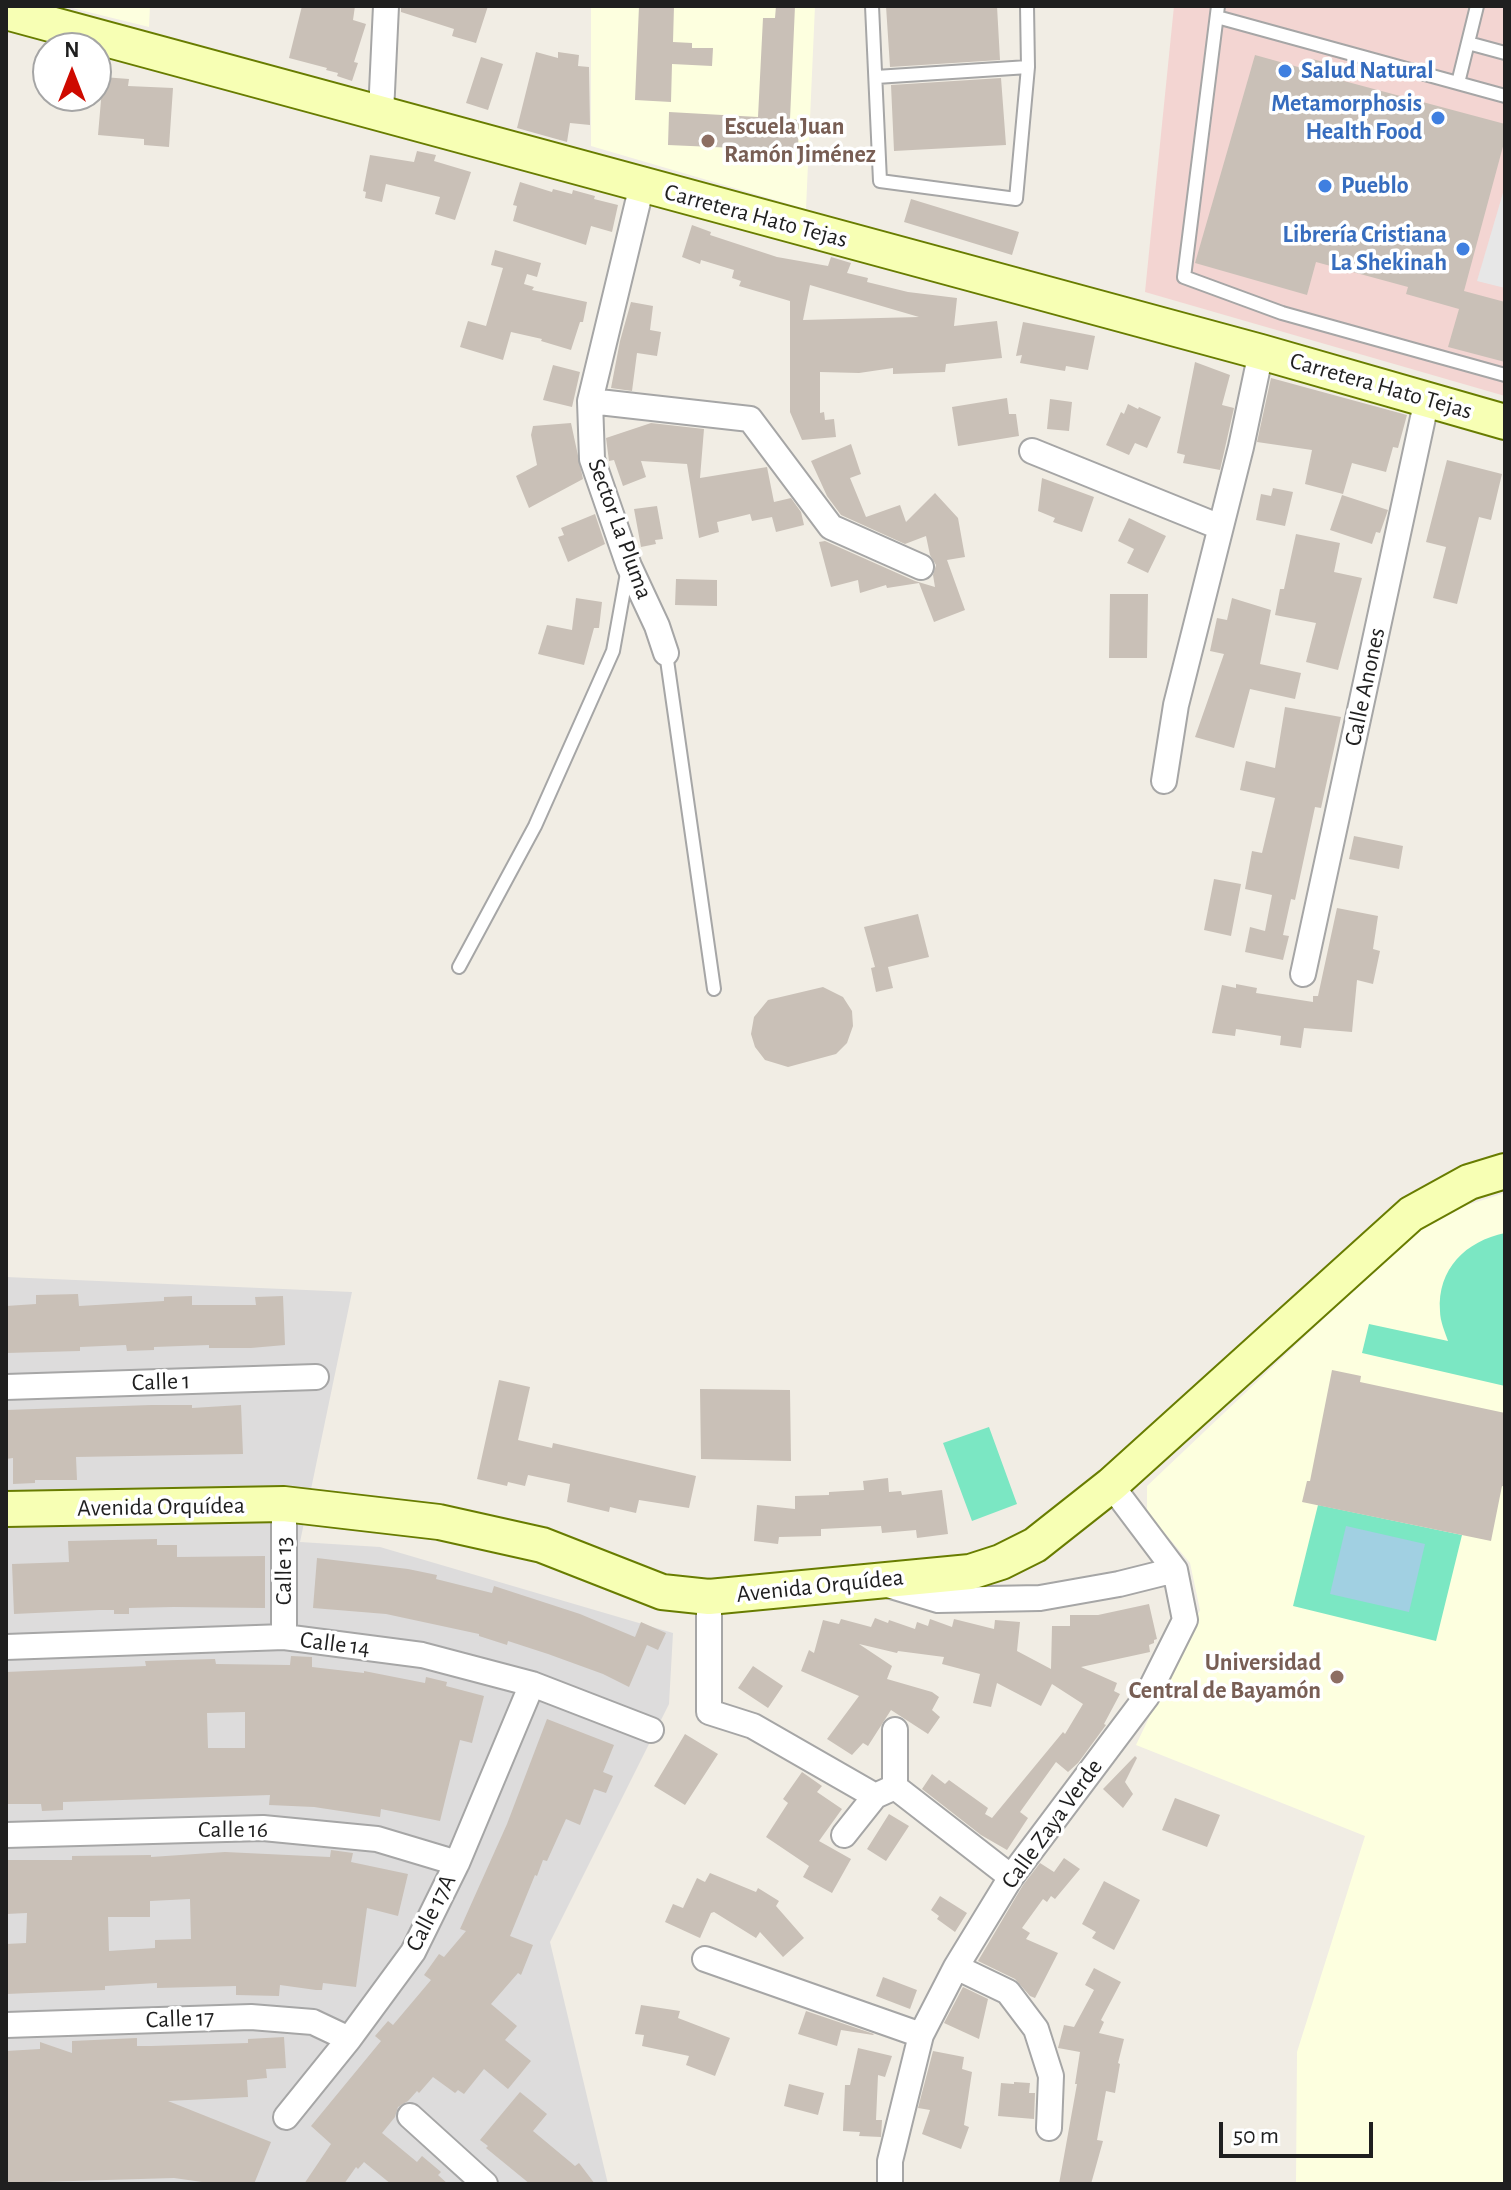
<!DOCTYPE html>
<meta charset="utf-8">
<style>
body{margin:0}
#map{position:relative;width:1511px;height:2190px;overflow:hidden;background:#f1ede4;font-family:"Alegreya Sans",sans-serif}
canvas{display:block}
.frame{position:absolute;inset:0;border:8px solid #1f1f1f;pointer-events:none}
.north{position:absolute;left:32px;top:32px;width:80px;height:80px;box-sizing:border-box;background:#fff;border:2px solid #a5a5a5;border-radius:50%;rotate:0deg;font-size:22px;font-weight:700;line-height:32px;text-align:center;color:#1f1f1f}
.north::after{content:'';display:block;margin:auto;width:28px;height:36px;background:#ce0a00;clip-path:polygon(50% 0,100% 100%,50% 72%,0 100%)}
.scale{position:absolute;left:1219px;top:2122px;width:154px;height:36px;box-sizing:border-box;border:4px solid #1f1f1f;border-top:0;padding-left:10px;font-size:24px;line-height:28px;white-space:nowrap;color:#1f1f1f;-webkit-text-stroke:6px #fff;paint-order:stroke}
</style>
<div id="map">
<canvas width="1511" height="2190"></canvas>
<div class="frame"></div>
<div class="north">N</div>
<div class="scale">50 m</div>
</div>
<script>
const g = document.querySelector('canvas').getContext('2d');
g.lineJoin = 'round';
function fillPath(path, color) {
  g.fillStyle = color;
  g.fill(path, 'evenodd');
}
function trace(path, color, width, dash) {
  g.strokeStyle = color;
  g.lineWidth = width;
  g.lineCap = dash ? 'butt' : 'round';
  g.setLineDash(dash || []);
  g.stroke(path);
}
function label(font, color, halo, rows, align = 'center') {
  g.font = font + ' "Alegreya Sans",sans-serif';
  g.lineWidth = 7;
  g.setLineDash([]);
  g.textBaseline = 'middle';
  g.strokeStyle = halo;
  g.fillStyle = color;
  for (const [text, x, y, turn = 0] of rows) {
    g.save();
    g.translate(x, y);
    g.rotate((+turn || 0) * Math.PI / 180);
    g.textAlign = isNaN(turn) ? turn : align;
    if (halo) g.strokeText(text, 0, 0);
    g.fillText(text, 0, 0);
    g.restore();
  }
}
fillPath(new Path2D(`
 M6 1277 352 1292 300 1542 380 1547 673 1633 669 1704 550 1942 608 2184H6Z`), '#dddcdc');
fillPath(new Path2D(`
 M1174 6H1505V396L1145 292Z`), '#f3d5d2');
fillPath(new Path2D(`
 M64 6H150L149 27Z
 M591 6H815L806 209 591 146Z
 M1505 1193V2184H1296L1297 2052 1365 1836 1136 1745 1200 1610 1190 1563 1147 1512V1486L1415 1232 1461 1207Z`), '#fdffdf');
fillPath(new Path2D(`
 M1505 1233V1386L1362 1353 1369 1324 1448 1341C1445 1332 1440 1321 1440 1311 1437 1269 1466 1241 1505 1233Z
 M989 1427 1017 1504 972 1521 943 1443Z
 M1318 1505 1462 1535 1436 1641 1293 1606Z`), '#7be7c3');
fillPath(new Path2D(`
 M1505 186V288L1477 281Z`), '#e7e7e7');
fillPath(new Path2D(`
 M1346 1526 1425 1544 1409 1612 1330 1594Z`), '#a1d0e2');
fillPath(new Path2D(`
 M302 6H355L353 20 366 24 354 62 358 63 352 81 337 76 338 73 326 70 327 68 289 58Z
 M401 6H488L476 43 452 36 454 29 401 12Z
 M639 6H674L673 42 692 43V48H713L712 66 672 64 671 102 635 100Z
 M776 6H795L790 119 799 120 798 151 779 150V155L758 154V149L668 145 669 112 758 117 763 18H775Z
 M886 6H997L1000 60 890 67Z
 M536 52 558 58V52L579 55 578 66 589 67 590 125 570 123 567 142 517 128Z
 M1255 55 1309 70 1312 59 1348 68 1344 81 1505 124V139L1464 291 1505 302V362L1448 347 1459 309 1406 294 1408 287 1316 262 1307 295 1195 263Z
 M481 57 503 64 488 110 466 103Z
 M103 77 129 79 128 86 173 88 169 147 144 145V139L98 135Z
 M1001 78 1006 145 894 151 891 85Z
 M417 151 436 155 434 161 471 172 455 220 435 214 440 197 386 184 382 202 365 198 366 192 363 191 370 155 414 162Z
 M520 182 552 192 553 189 572 194 573 190 595 196 594 199 618 205 612 232 591 226 586 245 513 221 517 206 513 205Z
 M911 199 1019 232 1012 255 904 222Z
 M692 225 711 232 710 235 777 257 828 266 831 257 851 263 847 273 868 278 867 282 908 292 957 298 954 326 997 321 1002 358 946 364 945 372 893 374V368L859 373 820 372V413L824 412 825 420 834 419 836 437 802 440 790 412V301L739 286 741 281 732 278 734 270 701 260 700 264 682 257ZM810 285 919 317 803 320Z
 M495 250 541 263 537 277 527 274 524 284 534 287 532 290 587 302 583 322H580L571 350 541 341 542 339 511 332 503 360 460 347 468 321 486 326 503 268 491 265Z
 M631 302 653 306 650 330 661 332 657 356 637 353 632 391 611 388 620 341Z
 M1023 322 1095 336 1088 370 1066 366 1065 371 1020 363 1022 355 1016 356Z
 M1195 362 1230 375 1222 405 1234 408 1220 470 1183 463 1185 455 1177 453Z
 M553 365 580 372 572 407 543 400Z
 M1271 378 1407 415 1398 448 1393 447 1386 472 1352 463 1343 494 1305 484 1312 450 1257 442Z
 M1007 398 1009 414H1016L1019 436 958 446 952 407Z
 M1050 399 1072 402 1069 431 1047 429Z
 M1128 404 1138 409 1139 407 1161 417 1147 448 1135 443 1129 455 1106 445 1121 412 1124 414Z
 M571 423 583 479 529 508 516 476 537 465 531 435 533 426Z
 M651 423 704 429 700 478 767 467 774 502 791 498 801 512 804 525 776 532 772 517 752 521 750 514 717 522 719 532 699 538 687 464 641 461 646 477 623 486 614 460 609 461 606 438Z
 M851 444 861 474 850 478 866 517 900 505 906 522 935 493 958 518 965 557 947 560 965 610 934 622 919 583 887 588 886 585 860 593 858 580 831 587 819 542 825 541 915 581 935 587 933 575 936 565 930 555 926 536 905 544 841 515 827 496 811 461Z
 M1447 460 1502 474 1491 520 1479 517 1457 604 1433 598 1446 547 1426 542Z
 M1042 478 1094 497 1082 532 1053 522 1055 518 1038 511Z
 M1273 488 1293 492 1285 526 1256 520 1261 494 1271 496Z
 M1342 495 1388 510 1380 533 1376 532 1372 544 1330 530Z
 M657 506 663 539 655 540 656 544 641 547 634 509Z
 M595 514 605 544 568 562 558 537 564 535 561 528Z
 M1129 518 1166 536 1148 573 1127 563 1134 549 1118 541Z
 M1296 534 1340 543 1334 572 1362 578 1338 670 1306 662 1316 623 1275 615 1280 589H1284Z
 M676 579 717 580V606L675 605Z
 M1110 594H1148L1147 658H1109Z
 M576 598 602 602 599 628H594L584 665 538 654 547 625 572 630Z
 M1232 598 1271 610 1260 664 1301 673 1295 699 1250 689 1234 748 1195 737 1224 654 1210 651 1217 618 1227 620Z
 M1285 707 1341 717 1321 808 1315 807 1295 900 1291 899 1283 935 1289 936 1283 960 1245 952 1250 927 1265 931 1272 895 1245 889 1252 851 1262 853 1275 798 1240 790 1246 761 1275 768Z
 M1354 836 1403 846 1399 869 1349 859Z
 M1214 879 1241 884 1231 936 1204 930Z
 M1337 908 1378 916 1373 949 1380 951 1373 984 1357 980 1352 1032 1304 1028 1301 1048 1280 1045 1281 1036 1236 1029 1235 1036 1212 1033 1222 985 1236 988V984L1257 988 1256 993 1313 1002V996H1318Z
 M918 914 929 957 888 967 893 988 876 992 871 968 875 967 864 927Z
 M823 987 843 997 852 1011 853 1026 847 1043 836 1054 788 1067 765 1060 755 1047 751 1034 754 1017 768 1000Z
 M78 1294 79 1306 164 1301V1297L192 1296V1305H256L255 1297 283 1296 285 1345 251 1348H209V1345L154 1347V1350L127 1351 126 1345 80 1347V1351L6 1353V1306L36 1304V1295Z
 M1332 1370 1361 1376 1360 1382 1505 1413V1487L1502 1486 1491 1541 1302 1502 1307 1481H1310Z
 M499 1380 530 1387 518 1440 552 1448 553 1443 696 1476 689 1508 639 1500 636 1513 610 1507 609 1512 567 1502 570 1484 528 1475 525 1486 508 1482 507 1486 477 1479Z
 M700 1389 790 1390 791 1461 701 1459Z
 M151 1405H192V1408L241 1405 243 1454 76 1457 77 1480H35V1483L13 1484V1458L6 1459V1410Z
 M888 1478 889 1492 901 1491 902 1495 942 1490 948 1534 917 1538 916 1530 882 1533 881 1526 821 1529V1536L779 1537 778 1544 754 1541 757 1505 795 1509V1496L829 1495V1492L864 1490 863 1481Z
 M157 1539V1545H177V1557L265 1556V1608L174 1607 129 1608V1614H114V1610H99L14 1614 12 1564 69 1562 68 1541Z
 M317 1558 408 1569 437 1575 436 1579 492 1593 494 1586 580 1614 635 1637 641 1622 666 1633 658 1650 647 1645 629 1687 603 1674 548 1654 508 1641 507 1645 479 1636V1634L386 1614 313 1608Z
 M1149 1604 1157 1639 1154 1640V1643L1149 1645 1150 1652 1081 1667 1117 1683 1114 1691 1120 1694 1104 1724 1106 1725 1078 1763 1068 1772 1056 1762 1020 1812 1028 1818 1007 1850 981 1835 922 1789 932 1774 945 1784 949 1780 988 1808 985 1814 992 1818 1063 1732 1065 1734 1083 1704 1052 1684 1041 1706 997 1683 991 1707 973 1703 980 1674 942 1664 944 1657 898 1651 897 1653 859 1644 892 1666 887 1679 932 1692 939 1697 932 1710 940 1717 928 1734 891 1710 868 1746 863 1743 852 1755 827 1739 859 1696 801 1671 809 1650 814 1653 823 1620 839 1624 841 1619 871 1627 875 1618 888 1623 889 1620 915 1629 917 1622 928 1626 930 1619 952 1627 954 1619 994 1629 995 1620 1020 1622 1017 1651 1051 1669 1052 1626H1070V1615H1098Z
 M291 1656 312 1657V1667L364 1673V1671L425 1683 426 1677 447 1682 446 1686 484 1696 472 1743 460 1740 440 1821 381 1809 380 1817 314 1807 269 1805 270 1795 63 1802V1810L42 1811 41 1804H6V1672L146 1666 145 1661 177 1660 215 1659 216 1664 290 1665ZM245 1712V1748H208L207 1713Z
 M753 1666 783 1686 768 1708 738 1688Z
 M547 1719 614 1745 603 1772 613 1776 606 1793 594 1789 580 1825 566 1819 547 1861 543 1860 537 1876 535 1875 510 1936 533 1945 521 1975 518 1973 491 2004 517 2026 505 2040 531 2061 508 2089 484 2069 464 2094 458 2090 455 2093 433 2077 419 2093 417 2091 408 2101 398 2107 395 2117 382 2133 417 2162 422 2156 441 2172 438 2175 448 2184H391L364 2162 358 2169 356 2167 344 2184H304L331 2144 311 2126 381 2041 375 2036 388 2021 393 2025 431 1980 424 1975 439 1954 444 1957 466 1931 460 1929 507 1824Z
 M685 1734 718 1754 685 1805 654 1786Z
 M1135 1756 1137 1758 1125 1782 1133 1794 1123 1808 1103 1789Z
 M802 1772 822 1786 817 1792 842 1809 819 1841 851 1859 832 1893 803 1877 809 1866 766 1837 788 1803 783 1799Z
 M1175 1798 1220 1815 1207 1847 1162 1830Z
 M889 1814 909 1826 886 1861 867 1849Z
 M331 1850 353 1853 351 1862 408 1874 398 1916 367 1908 356 1987 323 1983 322 1990H316L280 1985 279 1996 236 1995V1986L157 1988V1983L105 1986V1990L6 1994V1944L26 1943 27 1913 6 1914V1860H72V1856L151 1855V1857L225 1852 330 1857ZM190 1899 191 1939 155 1940V1948L109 1951 108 1917H150V1901Z
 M1064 1858 1080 1869 1055 1899 1051 1896 1047 1902 1043 1899 1022 1928 1030 1933 1026 1939 1058 1953 1035 1998 1030 1996 1015 1979 978 1961 1023 1885 1040 1863 1054 1872Z
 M710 1873 756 1892 758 1888 779 1901 776 1906 804 1938 783 1957 760 1932 756 1938 714 1912 711 1913 700 1938 665 1922 673 1904 683 1908 697 1878 705 1882Z
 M1104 1881 1140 1900 1114 1950 1092 1938 1096 1932 1082 1924Z
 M940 1896 967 1913 955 1932 937 1919 939 1916 931 1910Z
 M1094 1968 1121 1982 1101 2020 1104 2022 1099 2033 1124 2039 1118 2063 1120 2064 1115 2093 1106 2091 1097 2140 1103 2141 1091 2184H1059L1077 2084H1075L1080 2052 1058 2048 1064 2025 1074 2027 1094 1990 1085 1985Z
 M883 1977 917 1990 910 2009 876 1996Z
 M963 1987 988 1999 979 2039 944 2023Z
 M641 2005 680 2011 678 2018 730 2038 715 2076 686 2065 689 2056 642 2046 644 2035 635 2034Z
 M806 2011 874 2034 873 2035 841 2030 837 2046 798 2034Z
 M284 2037 286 2068 266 2069 267 2078 247 2080 248 2097 168 2101 271 2142 254 2184H216L174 2178 6 2183V2051L40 2049V2042L72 2053V2041L137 2038V2046H151L248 2043V2039Z
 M858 2048 892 2056 885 2077 878 2075 876 2120H882L881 2137 859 2136 860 2132 843 2131 845 2085H850Z
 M933 2051 964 2057 962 2069 972 2072 964 2125 969 2127 961 2149 922 2134 930 2110 918 2108Z
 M1014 2082 1030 2083 1029 2093H1035L1034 2119 998 2116 1001 2083 1014 2084Z
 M789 2084 824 2093 818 2115 784 2106Z
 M520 2092 547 2114 533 2131 575 2166 579 2163 595 2184H530L486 2148 488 2146 480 2140Z`), '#c9c0b7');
const lane = new Path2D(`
 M872 6 880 181 1016 199 1028 67 1027 6
 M1218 6 1184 277 1282 313 1505 375
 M1217 17 1505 96
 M1468 43 1505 53
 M876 77 1028 67
 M1458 83 1477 6
 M666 653 714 989
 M459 967 535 826 613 651 627 573`);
const street = new Path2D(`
 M381 113 386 6
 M642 185 590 401 592 459 629 566 657 626 666 653
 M590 401 750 419 831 527 921 567
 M1032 451 1220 527
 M1164 781 1176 705 1241 447 1261 352
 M1303 974 1427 399
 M6 1387 316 1377
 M888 1585 938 1600 1040 1598 1119 1584 1175 1570
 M709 1597V1712L753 1726 875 1796 895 1787
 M284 1637V1504
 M6 1647 284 1637 422 1655 532 1684 651 1730
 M895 1730V1787L1011 1877
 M6 1835 263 1828 377 1839 457 1863
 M844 1835 875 1796
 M705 1959 921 2035
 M956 1967 1008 1992 1036 2029 1051 2076 1049 2128
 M6 2025 251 2017 313 2022 349 2039
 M410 2116 485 2184
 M286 2117 349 2039 413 1952 457 1863 532 1684
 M890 2184V2161L921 2035 956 1967 1011 1877 1147 1696 1185 1620 1175 1570 1111 1485`);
const secondary = new Path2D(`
 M6 12 1261 352 1505 422
 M6 1509 284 1504 439 1522 542 1545 662 1592 709 1597 970 1572 1001 1562 1035 1545 1111 1485 1411 1214 1469 1182 1505 1171`);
trace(lane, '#a6a6a6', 16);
trace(street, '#a6a6a6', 28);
trace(secondary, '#687c00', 38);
trace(lane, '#fff', 12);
trace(street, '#fff', 24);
trace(secondary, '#f7ffb4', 34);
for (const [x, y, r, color] of [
 [1285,71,8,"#3f7fe0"],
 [1438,118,8,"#3f7fe0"],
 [708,141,8,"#8d6e63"],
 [1325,186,8,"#3f7fe0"],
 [1463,249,8,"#3f7fe0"],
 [1337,1677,8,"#8d6e63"]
]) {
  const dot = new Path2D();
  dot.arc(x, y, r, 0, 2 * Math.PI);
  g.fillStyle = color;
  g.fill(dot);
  trace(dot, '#fff', 3);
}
label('bold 24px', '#366cbe', '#fff', [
 ["Salud Natural",1301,71],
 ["Metamorphosis",1422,104,"right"],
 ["Health Food",1422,132,"right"],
 ["Pueblo",1341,186],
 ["Librería Cristiana",1447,235,"right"],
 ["La Shekinah",1447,263,"right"]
], 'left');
label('bold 24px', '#785e54', '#fff', [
 ["Escuela Juan",724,127],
 ["Ramón Jiménez",724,155],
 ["Universidad",1321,1663,"right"],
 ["Central de Bayamón",1321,1691,"right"]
], 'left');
label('24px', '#1f1f1f', '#fff', [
 ["Carretera Hato Tejas",756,216,15],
 ["Carretera Hato Tejas",1381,386,16],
 ["Sector La Pluma",620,529,70],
 ["Calle Anones",1365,687,-78],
 ["Calle 1",161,1382,-2],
 ["Avenida Orquídea",161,1507,-1],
 ["Calle 13",284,1571,-90],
 ["Avenida Orquídea",820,1586,-6],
 ["Calle 14",335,1644,7],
 ["Calle Zaya Verde",1052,1824,-54],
 ["Calle 16",233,1830],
 ["Calle 17A",431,1913,-63],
 ["Calle 17",180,2019,-2]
]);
</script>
